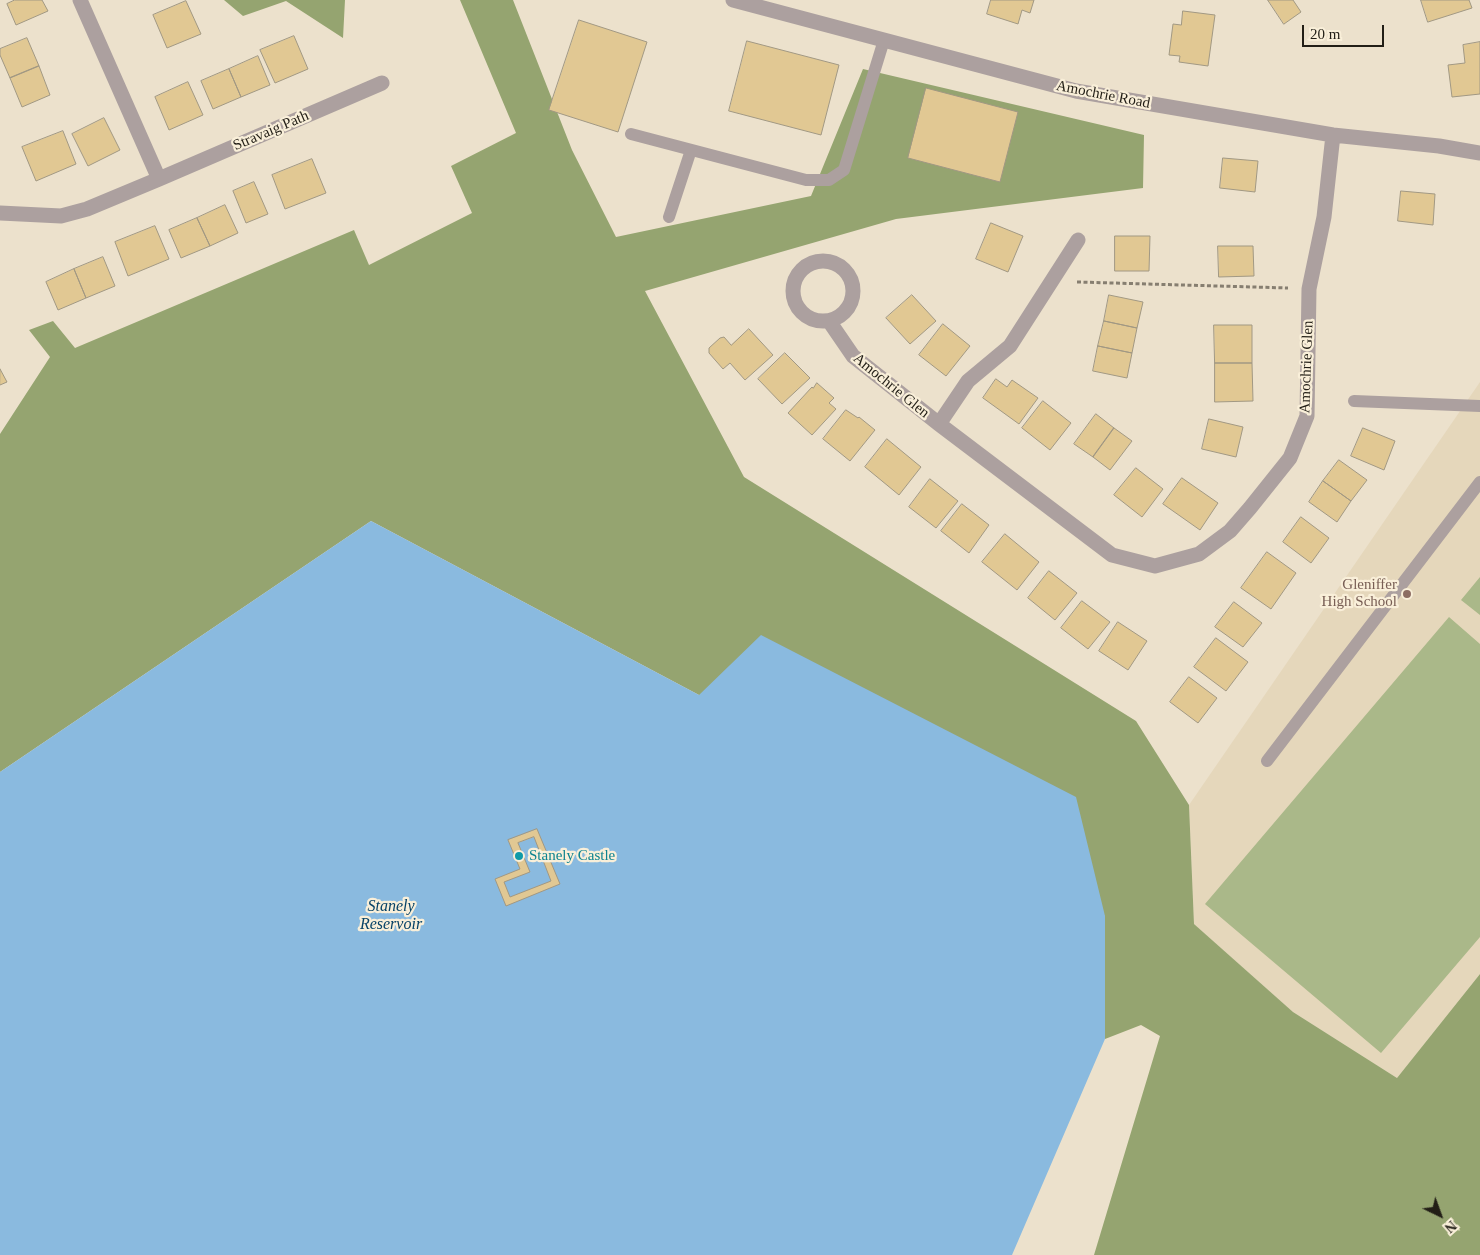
<!DOCTYPE html>
<style>
body{margin:0}
#map{position:relative;width:1480px;height:1255px;overflow:hidden;background:#ece1cc;font-family:Georgia,serif}
canvas{display:block}
.north{position:absolute;left:1415px;top:1190px;width:50px;height:50px;-webkit-text-stroke:4px #f9efd9;paint-order:stroke;rotate:138deg;font-size:14px;font-weight:700;line-height:20px;text-align:center;color:#221e16}
.north::after{content:'';display:block;margin:auto;width:18px;height:22px;background:#221e16;clip-path:polygon(50% 0,100% 100%,50% 72%,0 100%)}
.scale{position:absolute;left:1302px;top:25px;width:82px;height:22px;box-sizing:border-box;border:2px solid #221e16;border-top:0;padding-left:6px;font-size:15px;line-height:18px;white-space:nowrap;color:#221e16;-webkit-text-stroke:4px #f9efd9;paint-order:stroke}
</style>
<div id="map">
<canvas width="1480" height="1255"></canvas>
<div class="north">N</div>
<div class="scale">20 m</div>
</div>
<script>
const g = document.querySelector('canvas').getContext('2d');
g.lineJoin = 'round';
function fillPath(path, color) {
  g.fillStyle = color;
  g.fill(path, 'evenodd');
}
function trace(path, color, width, dash) {
  g.strokeStyle = color;
  g.lineWidth = width;
  g.lineCap = dash ? 'butt' : 'round';
  g.setLineDash(dash || []);
  g.stroke(path);
}
function label(font, color, halo, rows, align = 'center') {
  g.font = font + ' Georgia,serif';
  g.lineWidth = 4.5;
  g.setLineDash([]);
  g.textBaseline = 'middle';
  g.strokeStyle = halo;
  g.fillStyle = color;
  for (const [text, x, y, turn = 0] of rows) {
    g.save();
    g.translate(x, y);
    g.rotate((+turn || 0) * Math.PI / 180);
    g.textAlign = isNaN(turn) ? turn : align;
    if (halo) g.strokeText(text, 0, 0);
    g.fillText(text, 0, 0);
    g.restore();
  }
}
fillPath(new Path2D(`
 M1480 382V974L1397 1078 1293 1012 1194 924 1189 805Z`), '#e5d7bb');
fillPath(new Path2D(`
 M1480 577V615L1461 600Z
 M1449 617 1480 644V937L1381 1053 1205 904Z`), '#aab889');
fillPath(new Path2D(`
 M224 0H345L343 38 286 1 243 16Z
 M460 0H513L572 150 616 237 811 196 863 69 1144 135 1143 188 896 219 645 291 744 477 1136 721 1189 805 1194 924 1293 1012 1397 1078 1480 974V1255H1094L1160 1036 1141 1025 1105 1039V916L699 695 371 521 0 772V434L50 357 29 330 53 321 75 348 354 230 369 265 472 213 451 166 516 133Z`), '#95a470');
fillPath(new Path2D(`
 M371 521 699 695 761 635 1076 797 1105 916V1039L1012 1255H0V772Z`), '#8abadf');
const building = new Path2D(`
 M15 0H42L48 11 16 25 7 4Z
 M991 0H1034L1030 13 1022 10 1018 24 987 14Z
 M1268 0H1293L1301 12 1284 24Z
 M1421 0H1469L1472 8 1428 22Z
 M186 1 201 34 167 48 153 15Z
 M1183 11 1215 15 1208 66 1179 62 1180 56 1169 55 1173 24 1181 25Z
 M579 20 647 42 618 132 549 110Z
 M294 36 308 69 275 83 260 50Z
 M27 38 39 66 10 78 0 55V49Z
 M747 41 839 65 821 135 729 111Z
 M1480 42V94L1452 97 1448 65 1465 63 1463 45Z
 M258 56 270 85 241 97 229 69Z
 M39 66 50 95 22 107 10 78Z
 M229 69 241 97 213 109 201 81Z
 M188 82 203 115 169 130 155 97Z
 M926 88 1018 112 1000 182 908 158Z
 M104 118 120 150 88 166 72 134Z
 M63 131 76 164 36 181 22 147Z
 M1223 158 1258 161 1255 192 1220 188Z
 M312 159 326 193 285 209 272 175Z
 M254 182 268 214 246 223 233 191Z
 M1401 191 1435 194 1433 225 1398 221Z
 M225 205 238 233 210 246 197 218Z
 M197 218 210 246 181 258 169 230Z
 M991 223 1023 236 1008 272 976 259Z
 M155 226 169 259 128 276 115 242Z
 M1115 236H1150L1149 271H1115Z
 M1218 246H1253L1254 276 1219 277Z
 M103 257 115 286 86 298 74 269Z
 M74 269 86 298 58 310 46 282Z
 M912 295 936 321 910 344 886 318Z
 M1109 295 1143 302 1137 328 1104 321Z
 M1104 321 1137 328 1132 353 1098 346Z
 M943 324 970 346 946 376 919 355Z
 M1214 325H1252V363H1215Z
 M749 329 773 355 745 380 730 363 723 369 709 353V348L720 338 724 337 731 345Z
 M1098 346 1132 353 1127 378 1093 371Z
 M785 353 810 378 782 404 758 379Z
 M1215 363H1252L1253 401 1215 402Z
 M0 369 7 382 0 385Z
 M996 379 1007 387 1012 380 1038 398 1019 424 983 398Z
 M817 383 834 398 829 403 836 409 812 435 788 413 812 387 813 388Z
 M1043 401 1071 423 1050 450 1022 428Z
 M846 410 858 418 859 417 875 430 850 461 823 439Z
 M1096 414 1114 428 1093 457 1074 444Z
 M1209 419 1243 427 1236 457 1202 449Z
 M1114 428 1132 441 1110 470 1093 457Z
 M1363 428 1395 441 1384 470 1351 456Z
 M887 439 921 467 899 495 865 467Z
 M1339 460 1367 480 1351 501 1323 481Z
 M1136 468 1163 489 1142 517 1114 495Z
 M1182 478 1218 503 1200 530 1163 504Z
 M930 479 958 501 936 528 909 507Z
 M1323 481 1351 501 1337 522 1309 502Z
 M962 504 989 525 969 553 941 531Z
 M1301 517 1329 538 1311 563 1283 542Z
 M1005 534 1039 562 1017 590 982 562Z
 M1267 552 1296 573 1271 609 1241 588Z
 M1049 571 1077 593 1055 620 1028 598Z
 M1082 601 1110 622 1088 649 1061 628Z
 M1234 602 1262 623 1243 647 1215 627Z
 M1118 622 1147 641 1128 670 1099 651Z
 M1216 638 1248 662 1226 691 1194 667Z
 M1189 677 1217 698 1198 723 1170 702Z
 M537 829 560 884 506 906 495 879 520 869 508 840ZM534 837 551 881 510 897 504 882 530 872 518 843Z`);
fillPath(building, '#e1c893');
trace(building, '#a19883', 1);
trace(new Path2D(`
 M1077 282 1288 288`), '#867e70', 3, [4, 2.5]);
trace(new Path2D(`
 M631 134 806 180H829L844 170 884 40
 M669 217 691 150
 M1354 401 1480 406
 M1267 761 1480 482`), '#aca09f', 12);
trace(new Path2D(`
 M80 0 159 179
 M733 0 1076 91 1333 135 1439 146 1480 153
 M0 213 61 216 87 209 159 179 382 83
 M793 291a30 30 0 1 1 60 0a30 30 0 1 1-60 0Z
 M829 321 853 356 939 424 1112 555 1155 566 1199 554 1230 531 1250 508 1290 458 1307 416 1309 289 1324 217 1333 135
 M939 424 968 381 1010 346 1078 240`), '#aca09f', 15);
for (const [x, y, r, color] of [
 [1407,594,5,"#8d6e63"],
 [519,856,5,"#0f9aa8"]
]) {
  const dot = new Path2D();
  dot.arc(x, y, r, 0, 2 * Math.PI);
  g.fillStyle = color;
  g.fill(dot);
  trace(dot, '#f9efd9', 2);
}
label('15px', '#221e16', '#f9efd9', [
 ["Amochrie Road",1103,95,11],
 ["Stravaig Path",271,131,-23],
 ["Amochrie Glen",1307,367,-88],
 ["Amochrie Glen",891,386,39]
]);
label('15px', '#785e54', '#f9efd9', [
 ["Gleniffer",1397,585],
 ["High School",1397,602]
], 'right');
label('15px', '#0d838f', '#f9efd9', [
 ["Stanely Castle",529,856]
], 'left');
label('italic 16px', '#064266', '#f9efd9', [
 ["Stanely",391,907],
 ["Reservoir",391,925]
]);
</script>
